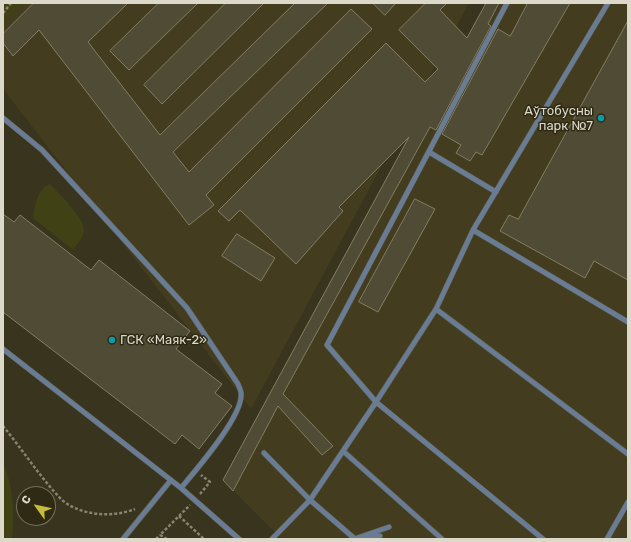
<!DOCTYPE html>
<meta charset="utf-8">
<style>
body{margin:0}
#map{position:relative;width:631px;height:542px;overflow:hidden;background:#39341e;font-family:Rubik,sans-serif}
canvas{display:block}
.frame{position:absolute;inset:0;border:4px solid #dcd9cb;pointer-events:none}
.north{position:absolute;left:16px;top:486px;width:40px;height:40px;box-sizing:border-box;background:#2f2a14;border:1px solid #74705d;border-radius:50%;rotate:303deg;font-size:11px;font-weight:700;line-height:16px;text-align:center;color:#dcd9cb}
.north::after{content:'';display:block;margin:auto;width:14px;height:18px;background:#c5bc3d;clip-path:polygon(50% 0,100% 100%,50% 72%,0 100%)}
</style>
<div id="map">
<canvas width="631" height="542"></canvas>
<div class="frame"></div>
<div class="north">С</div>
</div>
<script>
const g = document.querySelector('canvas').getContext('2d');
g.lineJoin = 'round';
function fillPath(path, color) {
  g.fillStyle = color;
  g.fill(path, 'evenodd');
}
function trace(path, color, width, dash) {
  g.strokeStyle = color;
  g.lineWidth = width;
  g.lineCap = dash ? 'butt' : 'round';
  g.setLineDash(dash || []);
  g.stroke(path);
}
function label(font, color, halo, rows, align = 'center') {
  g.font = font + ' Rubik,sans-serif';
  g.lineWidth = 3;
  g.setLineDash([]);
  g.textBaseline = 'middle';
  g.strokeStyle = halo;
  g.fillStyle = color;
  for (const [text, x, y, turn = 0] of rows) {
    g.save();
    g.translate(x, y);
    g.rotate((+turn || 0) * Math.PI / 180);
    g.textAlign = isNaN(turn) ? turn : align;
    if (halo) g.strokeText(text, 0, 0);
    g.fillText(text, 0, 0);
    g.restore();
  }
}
fillPath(new Path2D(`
 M23 3H469L251 409 3 89V23Z
 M486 3H628V539H282L223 480 395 164Z`), '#433c1e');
fillPath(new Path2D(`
 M3 3H23L3 23Z
 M50 184C59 194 85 218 84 231 83 238 77 244 73 250L33 218C35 205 37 189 50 184Z
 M3 462C13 486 15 513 12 539H3Z`), '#404215');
const building = new Path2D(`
 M34 3H128L88 42 160 135 295 3H328L173 152 189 172 351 9 372 29 206 195 214 205 189 225 39 30 13 56 3 43V34Z
 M159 3H198L129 70 110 51Z
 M226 3H264L162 104 144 85Z
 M373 3H396L385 15Z
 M426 3H447L440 10 467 38 486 3H499L488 24 491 26 436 130 430 127 283 394 333 446 322 455 278 406 233 491 223 480 409 137 339 207 343 211 296 264 240 210 229 221 218 211 386 43 425 82 438 69 399 30Z
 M528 3H570L482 155 476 152 470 161 456 153 461 145 442 134 498 29 510 36Z
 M628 21V280L594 261 585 278 500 231 509 215 518 219Z
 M415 199 435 209 378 312 359 302Z
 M3 214 14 222 20 215 91 270 99 260 190 331 176 349 222 384 215 393 232 406 199 449 182 435 175 444 3 312Z
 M237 234 275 258 261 281 222 256Z`);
fillPath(building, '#504b34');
trace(building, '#827d63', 1);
const service = new Path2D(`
 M608 3 473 230 628 322
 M3 118 42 150 187 308 238 384C239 387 241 390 241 393 244 415 196 470 181 488
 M429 152 496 192
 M473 230 436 309 376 402 543 539
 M436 309 628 454
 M3 349 181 488 239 539
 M343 451 442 539
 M264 453 310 500 355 539
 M363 537 380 536
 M123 539 171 480
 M272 539 310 500 376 402 327 345 507 3
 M354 539 389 527
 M607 539 628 502`);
trace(service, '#56523d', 6);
trace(new Path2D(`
 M3 13 11 3
 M3 426C21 448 41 478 60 498 78 516 113 518 135 509
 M200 494 210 482 201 475
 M179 516 204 539
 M156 539 160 535
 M167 539 160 535 190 505`), '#888472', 2.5, [3, 2]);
trace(service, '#697c93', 5);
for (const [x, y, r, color] of [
 [601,118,4,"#0f9aa8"],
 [112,340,4,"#0f9aa8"]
]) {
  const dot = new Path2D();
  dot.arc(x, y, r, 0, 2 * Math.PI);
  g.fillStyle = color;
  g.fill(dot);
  trace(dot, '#2f2a14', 1.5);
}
label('13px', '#dcd9cb', '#2f2a14', [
 ["Аўтобусны",593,111],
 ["парк №7",593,126],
 ["ГСК «Маяк-2»",120,340,"left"]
], 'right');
</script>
